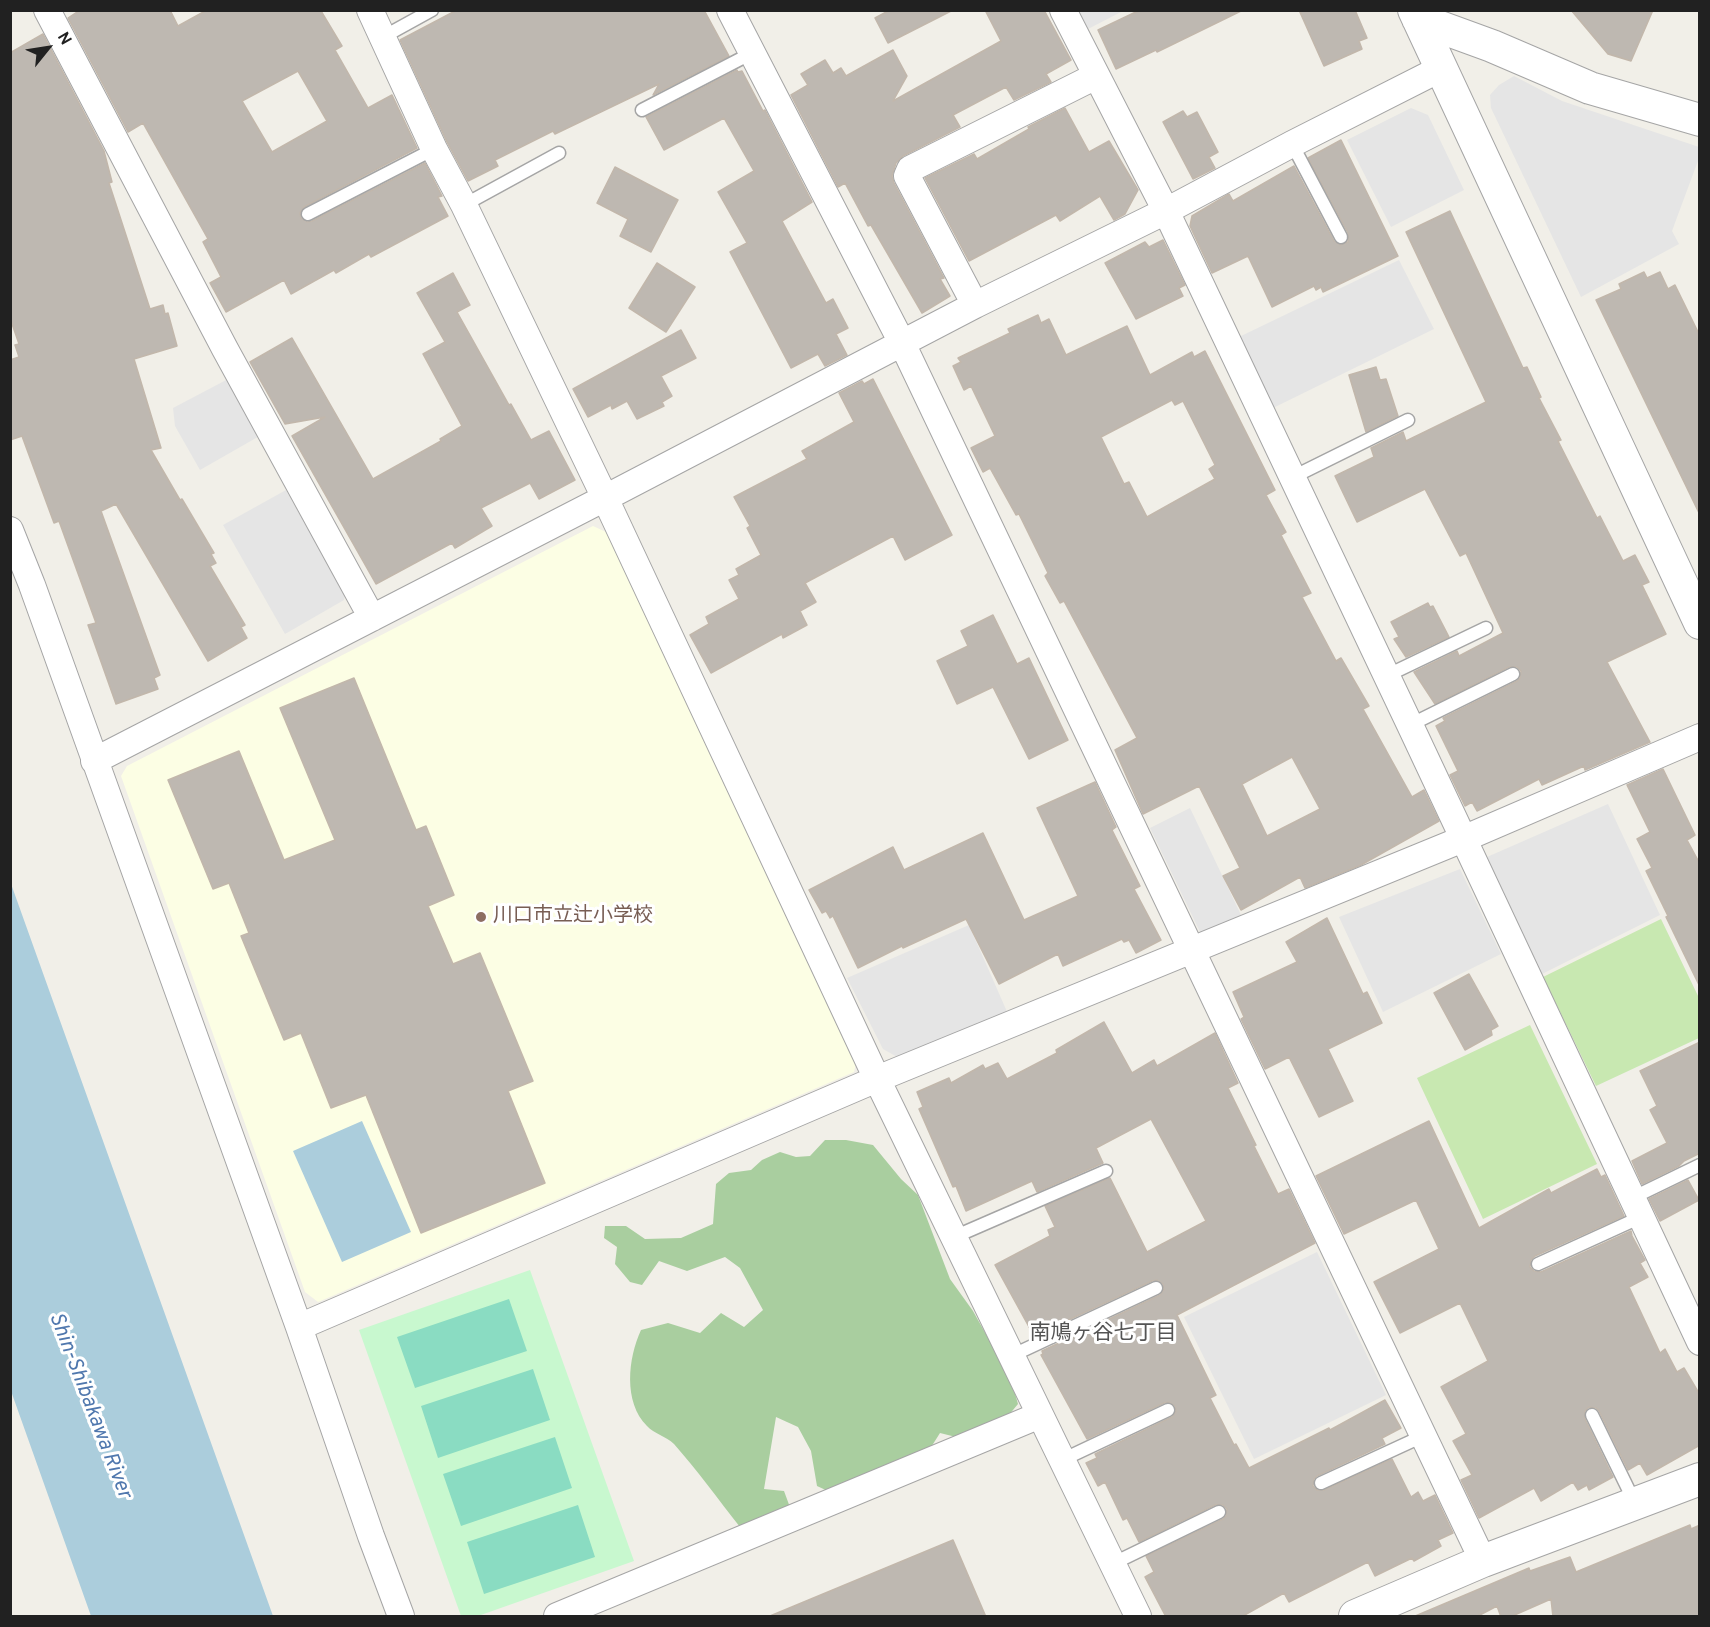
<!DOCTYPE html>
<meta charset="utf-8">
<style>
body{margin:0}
#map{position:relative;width:1710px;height:1627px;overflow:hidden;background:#f1efe8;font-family:Overpass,sans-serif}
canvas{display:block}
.frame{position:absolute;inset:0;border:12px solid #212121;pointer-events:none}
.north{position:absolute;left:18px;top:18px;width:60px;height:60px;-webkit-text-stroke:4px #fff;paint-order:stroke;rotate:60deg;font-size:16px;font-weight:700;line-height:24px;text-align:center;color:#212121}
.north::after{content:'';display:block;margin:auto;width:21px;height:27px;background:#212121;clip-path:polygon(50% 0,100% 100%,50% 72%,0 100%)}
</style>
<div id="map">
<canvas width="1710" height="1627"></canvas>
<div class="frame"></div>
<div class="north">N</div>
</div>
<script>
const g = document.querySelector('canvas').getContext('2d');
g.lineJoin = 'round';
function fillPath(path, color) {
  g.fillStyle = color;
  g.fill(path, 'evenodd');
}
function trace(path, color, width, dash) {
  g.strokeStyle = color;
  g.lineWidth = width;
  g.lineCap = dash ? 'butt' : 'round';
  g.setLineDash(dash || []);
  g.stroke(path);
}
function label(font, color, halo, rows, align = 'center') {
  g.font = font + ' Overpass,"Noto Sans JP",sans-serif';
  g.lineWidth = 6;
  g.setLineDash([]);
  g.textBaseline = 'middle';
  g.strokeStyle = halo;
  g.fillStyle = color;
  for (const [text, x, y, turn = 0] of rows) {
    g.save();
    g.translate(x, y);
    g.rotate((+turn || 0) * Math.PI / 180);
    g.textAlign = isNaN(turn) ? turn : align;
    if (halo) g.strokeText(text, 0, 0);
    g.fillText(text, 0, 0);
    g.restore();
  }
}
fillPath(new Path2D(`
 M593 526 606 532 857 1059 854 1072 318 1302 305 1292 121 776 127 766Z`), '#fcfee4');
fillPath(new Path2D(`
 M1661 919 1699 998V1038L1596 1086 1543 977Z
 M1530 1025 1597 1164 1483 1219 1417 1078Z`), '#c8e8b1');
fillPath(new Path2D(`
 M825 1140H846L873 1145 901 1179 918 1195 950 1279 973 1311 993 1347 1012 1383 1018 1404 1003 1422 956 1437 940 1433 928 1452 899 1459 883 1470 830 1492 817 1486 811 1451 798 1427 776 1417 764 1489 784 1491 791 1510 740 1527C718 1499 697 1470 674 1444 666 1436 654 1434 647 1426 623 1402 628 1358 641 1330L668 1323 700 1333 721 1313 744 1327 763 1310 740 1268 725 1257 687 1271 659 1261 642 1285 630 1282 615 1264 617 1247 604 1238 605 1226H626L645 1239 681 1238 713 1224 716 1184 729 1173 751 1170 762 1160 780 1152 796 1157 810 1156Z`), '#a9ce9f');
fillPath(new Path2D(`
 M530 1270 634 1561 478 1616H461L359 1330Z`), '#c8f8cf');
fillPath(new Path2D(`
 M509 1299 527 1351 415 1388 397 1337Z
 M533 1369 550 1420 438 1458 421 1406Z
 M555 1437 572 1488 461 1526 443 1474Z
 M578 1505 595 1557 484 1594 467 1542Z`), '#8adcc2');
fillPath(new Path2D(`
 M1079 11H1123L1088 29Z
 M1514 76 1562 101 1699 147V158L1672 231 1679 244 1581 297 1491 108 1490 95 1499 85Z
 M1411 108 1428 115 1464 190 1391 227 1347 140Z
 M1399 260 1434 329 1273 408 1239 337Z
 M230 378 263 434 200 470 175 426 173 408Z
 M286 490 345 595 344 600 285 634 223 525Z
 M1608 804 1660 915 1542 974 1487 857Z
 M1190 808 1241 915 1206 933 1200 932 1150 828Z
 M1460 869 1501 954 1383 1012 1339 917Z
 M969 925 1008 1014 899 1058 883 1049 847 978Z
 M1317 1252 1386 1395 1254 1459 1184 1317Z`), '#e5e5e5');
fillPath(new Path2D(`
 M10 881 273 1616H91L11 1391Z
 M362 1121 411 1232 342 1262 293 1151Z`), '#abcddc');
const building = new Path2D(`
 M80 10H170L178 26 207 10 321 11 342 46 335 50 368 108 392 95 417 148 304 207 300 213 301 218 307 222 312 221 425 163 442 196 438 197 448 216 371 257 369 254 336 273 334 270 291 294 284 280 226 312 210 283 221 277 203 242 208 239 143 123 128 132 68 18ZM298 71 327 121 272 152 242 101Z
 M457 10H704L729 56 653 95 659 84 555 134 553 131 495 160 498 166 468 181 447 142 400 40Z
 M890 10H953L888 43 875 18Z
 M985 10H1044L1071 60 1046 74 1051 82 1014 100 1006 87 953 115 960 127 903 156 896 163 892 176 894 183 944 278 940 279 950 296 922 313 871 225 868 226 845 183 838 187 791 95 808 85 801 74 825 60 833 73 841 68 846 76 893 50 907 76 893 101 1001 41Z
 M1140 10H1243L1157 52 1156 50 1116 69 1098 30Z
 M1299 10H1355L1367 38 1359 41 1362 49 1324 66Z
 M1571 10H1653L1631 61 1608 54Z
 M43 34 104 151 112 182 109 183 150 309 163 305 165 314 168 313 177 346 134 359 161 448 151 450 180 500 182 499 214 553 211 554 216 563 210 566 245 625 241 627 247 638 208 661 116 504 101 511 160 675 154 678 158 689 116 704 88 625 96 623 59 521 54 523 22 436 10 440V360L19 357 15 345 19 344 10 318V53Z
 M737 70 738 72 742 71 763 111 765 110 812 202 782 221 826 303 833 299 848 328 836 334 847 355 825 366 818 354 791 368 730 252 747 243 718 192 754 171 724 118 664 150 646 117Z
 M1065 108 1089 152 1109 141 1138 190 1125 214 1114 220 1100 196 1060 221 1056 215 969 261 925 178 974 154 977 159 1029 129 1028 127Z
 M1183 111 1187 117 1197 112 1218 152 1209 157 1215 168 1193 179 1163 122Z
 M1341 140 1398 256 1323 292 1321 287 1316 290 1314 286 1272 307 1248 256 1212 273 1190 226 1192 216 1229 194 1233 201 1294 166 1334 241 1340 245 1348 242V233L1308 158Z
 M615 167 678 200 651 252 620 236 628 219 597 203Z
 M1450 211 1523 368 1527 367 1541 397 1539 398 1561 440 1558 441 1597 518 1600 516 1623 561 1635 555 1649 582 1642 585 1666 634 1607 662 1650 742 1585 770 1584 766 1542 785 1539 779 1477 811 1472 802 1465 806 1450 775 1458 771 1436 726 1445 721 1443 718 1517 681 1520 678 1521 671 1517 667H1509L1435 704 1414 672 1457 651 1459 656 1503 633 1466 553 1460 556 1425 489 1357 522 1335 476 1374 457 1371 448 1403 432 1406 441 1486 402 1406 232Z
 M1163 240 1185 285 1179 288 1183 296 1136 319 1105 263 1145 242 1149 247Z
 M657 263 695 287 666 332 629 308Z
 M1644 272 1647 278 1660 272 1668 289 1675 285 1700 336V515L1596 300 1621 289 1619 284Z
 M453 273 470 305 457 312 509 405 511 404 531 440 549 431 575 480 539 499 530 483 481 508 492 526 455 548 452 543 376 584 292 436 325 417 285 424 250 362 292 338 373 479 441 441 440 439 462 426 423 354 445 342 417 293Z
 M1038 315 1041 323 1049 319 1066 355 1127 326 1150 375 1192 352 1194 357 1205 351 1275 490 1266 495 1286 532 1281 535 1311 593 1302 597 1336 661 1341 658 1369 706 1363 709 1412 797 1424 790 1439 821 1361 865 1305 888 1300 877 1241 910 1223 876 1240 868 1199 786 1143 814 1115 750 1137 738 1064 601 1060 603 1045 576 1048 573 1019 514 1016 515 990 468 983 472 971 448 995 436 971 386 964 390 953 366 961 362 958 358 1010 333 1008 329ZM1172 400 1175 405 1183 401 1215 465 1209 469 1215 479 1147 517 1129 482 1124 484 1101 437ZM1292 757 1320 809 1267 836 1242 784Z
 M681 330 696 358 661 376 672 396 662 402 664 406 637 419 627 401 612 409 611 405 588 417 573 389Z
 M1376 367 1380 380 1386 379 1398 416 1366 432 1349 375Z
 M873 379 952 535 905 560 893 536 805 583 816 602 800 611 807 625 783 638 782 634 711 673 690 635 709 624 706 617 739 599 729 580 739 575 736 569 761 555 747 528 750 526 734 497 807 459 802 451 854 422 839 393 862 381 864 384Z
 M1428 603 1430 607 1433 606 1449 637 1406 657 1394 639 1399 637 1391 622Z
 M993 615 1017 664 1029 658 1068 740 1029 759 993 687 957 704 937 661 968 646 961 631Z
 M354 678 416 830 426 826 454 895 428 906 453 964 480 953 533 1081 508 1091 545 1183 421 1233 366 1095 331 1108 301 1033 284 1040 241 936 249 933 229 883 213 889 168 780 239 751 284 860 335 840 280 708Z
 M1663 769 1695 835 1687 840 1700 864V987L1666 917 1668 916 1646 871 1652 868 1637 839 1650 832 1627 785Z
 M1095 782 1116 827 1112 830 1140 886 1134 889 1161 940 1136 953 1129 940 1124 942 1122 939 1063 966 1058 954 999 984 966 919 903 948 902 946 858 968 833 916 830 918 826 911 822 913 809 890 893 847 904 870 983 833 1024 920 1078 896 1037 808Z
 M1327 918 1363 994 1367 992 1382 1023 1328 1049 1353 1101 1319 1117 1289 1057 1265 1069 1241 1019 1244 1017 1233 992 1297 962 1286 942Z
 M1469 974 1498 1026 1491 1030 1492 1035 1465 1050 1434 993Z
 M1104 1022 1132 1073 1154 1060 1157 1066 1215 1033 1238 1083 1228 1088 1256 1145 1254 1146 1278 1194 1289 1189 1315 1243 1177 1315 1216 1395 1210 1398 1234 1445 1236 1444 1249 1468 1329 1428 1330 1430 1385 1400 1401 1428 1382 1438 1385 1444 1317 1476 1314 1479 1313 1486 1317 1490H1324L1392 1459 1411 1497 1418 1492 1423 1501 1435 1495 1453 1533 1438 1540 1441 1546 1414 1561 1412 1558 1375 1576 1368 1562 1289 1602 1284 1593 1241 1617H1166L1145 1577 1154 1572 1146 1556 1223 1519 1226 1516 1227 1509 1223 1505H1215L1139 1542 1127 1518 1123 1520 1105 1482 1098 1486 1086 1463 1097 1458 1095 1454 1172 1417 1176 1411 1175 1406 1169 1402 1164 1403 1087 1439 1041 1355 1043 1354 1042 1351 1160 1295 1164 1289 1163 1284 1157 1280 1152 1281 1034 1336 995 1265 1050 1236 1048 1230 1055 1227 1045 1206 1110 1178 1147 1252 1206 1221 1151 1119 1096 1148 1103 1163 1037 1192 1032 1181 966 1211 956 1186 953 1187 919 1109 923 1107 917 1092 949 1078 951 1083 983 1065 985 1069 998 1063 1007 1079 1057 1053 1056 1050Z
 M1700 1042V1153L1684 1161 1679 1166 1642 1184 1632 1161 1667 1143 1650 1110 1657 1106 1640 1071Z
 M1429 1121 1479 1228 1549 1189 1551 1193 1597 1169 1601 1177 1605 1175 1624 1216 1535 1256 1531 1260 1530 1267 1534 1271 1541 1272 1631 1231 1632 1236 1645 1260 1640 1263 1648 1277 1629 1287 1660 1353 1665 1349 1677 1372 1684 1368 1700 1395V1445L1647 1475 1640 1463 1628 1470 1599 1411 1596 1408 1589 1407 1585 1411V1419L1613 1477 1589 1490 1587 1485 1578 1490 1573 1482 1541 1501 1534 1488 1479 1518 1461 1480 1472 1475 1453 1441 1466 1434 1441 1387 1488 1361 1460 1303 1400 1333 1374 1282 1439 1249 1416 1200 1344 1234 1316 1176Z
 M1688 1180 1699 1200 1660 1221 1649 1199Z
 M1690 1525 1691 1529 1700 1525V1617H1553L1551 1599 1510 1617H1501L1497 1606 1476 1617H1413L1529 1568 1530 1571 1570 1557 1576 1572Z
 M953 1540 986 1617H770V1616Z`);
fillPath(building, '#beb8b1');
trace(building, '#c2b7ab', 1.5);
const service = new Path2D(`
 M383 37 432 10
 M642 110 752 53
 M1292 144 1341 237
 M464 205 559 153
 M308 214 434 149
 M1293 477 1408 420
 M1386 676 1486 628
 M1410 725 1513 674
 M1632 1198 1700 1165
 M954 1237 1106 1171
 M1538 1264 1641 1217
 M1011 1356 1156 1288
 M1592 1415 1635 1503
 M1062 1460 1168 1410
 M1321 1483 1423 1436
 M1112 1564 1219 1512`);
const minor = new Path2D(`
 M47 10 225 349 372 618
 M370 10 434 149 464 205 605 498 877 1079 1138 1616
 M730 10 902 343 1483 1561
 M1063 10 1166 211 1410 725 1700 1342
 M975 305 907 176 910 169 1096 76
 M10 530 32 585 299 1327 371 1536 401 1616
 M94 761 605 498 975 305 1166 211 1292 144 1440 69
 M299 1327 877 1079 1463 839 1700 737
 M557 1616 1040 1415`);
const tertiary = new Path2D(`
 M1414 10 1700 623
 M1418 19 1492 46 1590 88 1700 120
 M1355 1616 1483 1561 1700 1479`);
trace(service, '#a5a5a5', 15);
trace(minor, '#a5a5a5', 28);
trace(tertiary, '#a5a5a5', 34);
trace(service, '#fff', 12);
trace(minor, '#fff', 26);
trace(tertiary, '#fff', 32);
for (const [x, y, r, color] of [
 [481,917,6,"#8d6e63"]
]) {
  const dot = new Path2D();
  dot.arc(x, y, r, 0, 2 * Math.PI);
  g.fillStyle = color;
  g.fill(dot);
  trace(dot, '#fff', 2);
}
label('20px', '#785e54', '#fff', [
 ["川口市立辻小学校",493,917]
], 'left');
label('21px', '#545454', '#fff', [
 ["南鳩ヶ谷七丁目",1103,1335]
]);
label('italic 21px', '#5078ae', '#fff', [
 ["Shin-Shibakawa River",89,1406,69]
]);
</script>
